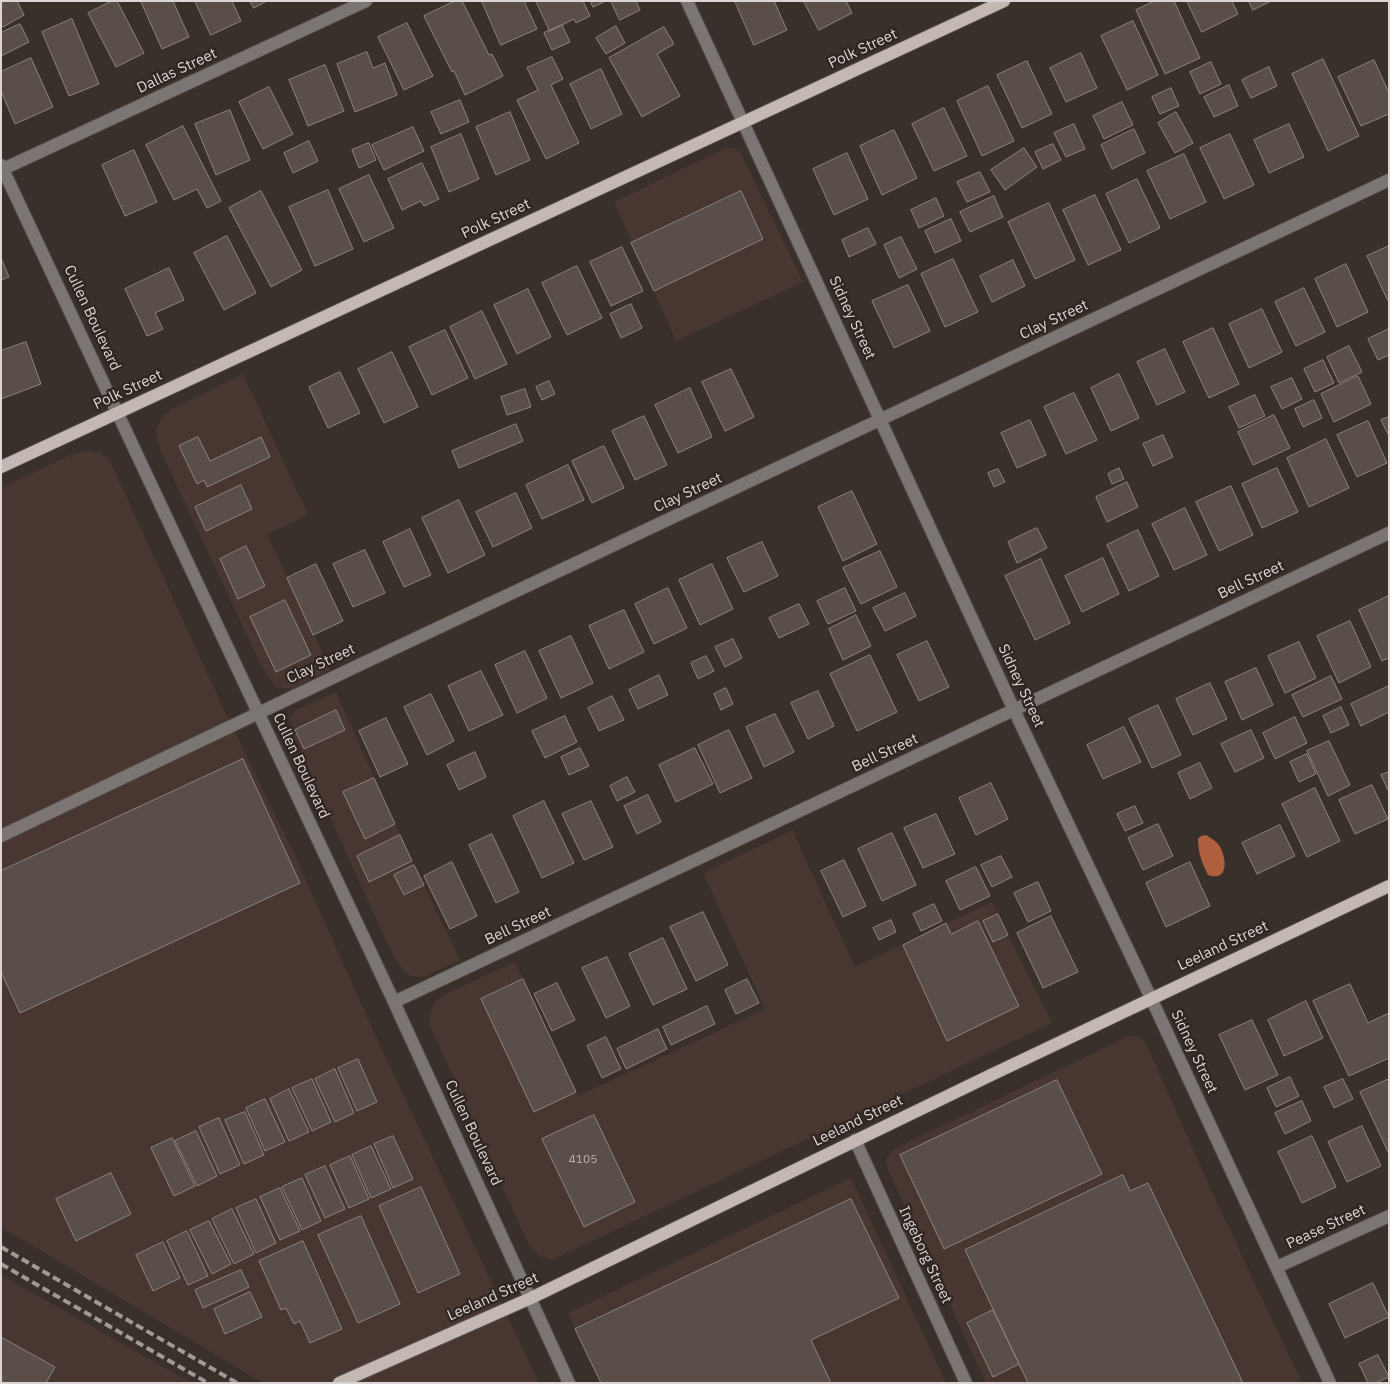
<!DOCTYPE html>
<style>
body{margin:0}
#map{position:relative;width:1390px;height:1384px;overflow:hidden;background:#392f2b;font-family:"IBM Plex Sans",sans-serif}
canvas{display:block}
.frame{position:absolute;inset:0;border:2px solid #dcd5d3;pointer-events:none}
</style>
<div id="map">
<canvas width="1390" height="1384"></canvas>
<div class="frame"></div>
</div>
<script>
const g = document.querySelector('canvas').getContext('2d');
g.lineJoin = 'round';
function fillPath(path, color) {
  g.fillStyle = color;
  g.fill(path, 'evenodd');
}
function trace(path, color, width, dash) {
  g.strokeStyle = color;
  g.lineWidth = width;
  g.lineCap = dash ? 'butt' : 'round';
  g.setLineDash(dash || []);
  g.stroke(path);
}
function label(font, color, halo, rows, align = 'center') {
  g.font = font + ' "IBM Plex Sans",sans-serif';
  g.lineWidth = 4.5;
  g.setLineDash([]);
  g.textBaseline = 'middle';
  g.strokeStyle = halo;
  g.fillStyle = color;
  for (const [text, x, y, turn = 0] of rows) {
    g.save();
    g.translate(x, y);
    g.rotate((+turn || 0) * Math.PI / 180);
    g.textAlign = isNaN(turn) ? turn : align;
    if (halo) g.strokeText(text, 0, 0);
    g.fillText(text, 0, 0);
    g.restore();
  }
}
fillPath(new Path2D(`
 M726 148H735L741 153 803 282 676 341 614 202Z
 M243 374 308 515 267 534 330 670 292 689 277 687 269 678 260 663 161 452 157 437 156 429 162 418 172 409Z
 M87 451 100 453 110 461 220 701 298 862 373 1030 539 1383H263L1 1227V488L70 455Z
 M336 692 400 835 460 960 424 977 410 976 398 964 386 941 291 730 290 718 296 710Z
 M793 830 802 852 855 967 992 902 1052 1023 552 1260 537 1255 527 1241 429 1023 430 1012 436 1001 448 993 515 962 578 1096 765 1009 703 873Z
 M1129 1036H1136L1144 1040 1148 1048 1213 1194 1302 1383H986L888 1170 886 1162 888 1156 894 1150 900 1146Z
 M851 1178 946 1383H601L568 1313Z
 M1 1275 192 1383H1Z`), '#483731');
fillPath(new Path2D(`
 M1206 835C1211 838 1216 841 1219 845 1227 858 1229 882 1208 875 1202 863 1198 853 1198 839L1201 836Z`), '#ae5f3e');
const building = new Path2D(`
 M1 1H17L24 15 3 27 1 24Z
 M112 1H117L144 53 116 67 88 13Z
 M142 1H173L189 37 162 49 141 2Z
 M195 1H232L241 21 211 35Z
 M250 1H267L254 8Z
 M455 1H462L489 55 492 54 503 76 465 95 454 71 452 72 424 16Z
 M482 1H524L537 29 501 45Z
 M536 1H583L590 16 576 23 574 19 550 31Z
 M591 1H606L593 7Z
 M611 1H636L640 10 620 20Z
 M735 1H774L787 30 754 45Z
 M804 1H846L852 13 819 30Z
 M1155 1H1174L1200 58 1165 74 1136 10Z
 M1187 1H1232L1238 14 1202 32Z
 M1249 1H1271L1253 10Z
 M72 19 99 84 69 96 42 32Z
 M1133 21 1158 75 1127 90 1101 36Z
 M407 23 433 76 404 90 378 37Z
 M20 24 29 42 1 56V33Z
 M562 25 570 42 552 50 544 33Z
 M616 26 625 43 606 54 596 38Z
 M664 27 674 44 657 54 680 96 642 117 609 58Z
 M367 52 373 68 385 63 397 95 355 112 337 64Z
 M1081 53 1097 88 1066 102 1050 68Z
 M552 57 563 79 551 85 579 143 546 159 517 100 538 90 527 68Z
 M31 58 53 107 15 124 1 91V72Z
 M1323 59 1359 136 1328 151 1292 74Z
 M1374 60 1389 93V114L1361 126 1338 77Z
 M1027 61 1052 114 1022 128 997 75Z
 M1211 62 1221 84 1200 94 1190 72Z
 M325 65 344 111 308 126 289 80Z
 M1269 67 1277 86 1251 98 1242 80Z
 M601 69 622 114 591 129 570 84Z
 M1229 85 1238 106 1214 117 1204 97Z
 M988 86 1014 141 982 156 957 101Z
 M269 87 293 134 263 149 239 102Z
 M1171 88 1179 106 1160 114 1152 97Z
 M460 100 469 122 441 134 431 112Z
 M1122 102 1133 125 1104 139 1093 116Z
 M944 108 967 156 934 171 912 124Z
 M230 110 250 160 216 175 195 124Z
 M510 112 530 160 496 175 476 127Z
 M1176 112 1193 143 1175 153 1158 123Z
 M1074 124 1085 149 1066 157 1054 133Z
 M1289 124 1304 157 1269 173 1254 140Z
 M183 126 221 201 207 208 197 189 174 200 146 145Z
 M413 127 424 151 384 170 372 145Z
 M1134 129 1145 153 1112 169 1101 145Z
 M894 130 917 178 882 195 860 146Z
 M461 134 479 179 449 192 431 147Z
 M1230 134 1254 185 1224 199 1200 148Z
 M309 141 318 161 293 173 284 153Z
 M369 143 376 160 359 168 352 150Z
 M1053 144 1061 160 1043 169 1035 152Z
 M1024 148 1037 167 1005 190 991 170Z
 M134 150 157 202 125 216 102 165Z
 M847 153 868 199 834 215 813 169Z
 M1184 154 1206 202 1170 219 1147 171Z
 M422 163 439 199 424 206 421 201 402 210 388 179Z
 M980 172 990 192 967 202 957 182Z
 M369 175 394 228 364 242 339 189Z
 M1137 179 1160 228 1129 243 1106 194Z
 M328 190 353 249 315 266 289 207Z
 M261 191 302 270 271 287 229 208Z
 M741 191 763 239 654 291 631 243Z
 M1095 195 1121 250 1088 265 1063 210Z
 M994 196 1003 217 970 232 960 212Z
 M936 198 944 216 919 228 911 210Z
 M1049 203 1075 260 1035 279 1008 222Z
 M951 219 961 241 935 253 925 231Z
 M868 228 876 244 849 257 842 240Z
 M227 236 256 293 224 310 194 253Z
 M901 237 917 269 899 278 884 245Z
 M1389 246V301H1388L1367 256Z
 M622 247 643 291 611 306 590 262Z
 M1 258 9 277 1 280Z
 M953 259 978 312 945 327 921 274Z
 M1013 260 1025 286 992 302 980 276Z
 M1346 264 1368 312 1337 327 1315 279Z
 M577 266 602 318 567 335 542 283Z
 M169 268 184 300 155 313 163 329 147 336 125 289Z
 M908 285 930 331 894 348 872 301Z
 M1304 288 1325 332 1296 346 1275 302Z
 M528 289 551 337 517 354 494 305Z
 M631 304 642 328 621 338 610 314Z
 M1262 309 1282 352 1249 368 1229 324Z
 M482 311 507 364 475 379 450 327Z
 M1213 328 1239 384 1209 398 1183 342Z
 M1389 329V355L1378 360 1368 339Z
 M445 330 468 378 432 395 409 347Z
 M26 342 41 384 1 399V351Z
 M1349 346 1362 372 1339 383 1327 357Z
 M1165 349 1185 392 1157 405 1137 362Z
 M392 352 418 407 384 423 358 369Z
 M1323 360 1334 383 1315 392 1304 369Z
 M731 369 754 417 725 431 702 382Z
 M340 372 360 413 328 428 309 387Z
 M1119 374 1139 418 1111 431 1091 388Z
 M1358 376 1371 404 1334 422 1321 394Z
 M1292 378 1302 399 1282 409 1271 387Z
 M549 381 555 394 542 400 536 387Z
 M690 388 712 437 678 453 655 405Z
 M525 389 531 407 507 415 501 397Z
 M1074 393 1097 440 1066 454 1044 407Z
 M1255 395 1265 416 1239 428 1229 407Z
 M1314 400 1322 418 1303 427 1295 409Z
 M1274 415 1290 448 1253 465 1238 432Z
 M644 416 667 465 635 480 612 431Z
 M1389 417V436L1381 420Z
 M1030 420 1046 455 1017 468 1001 433Z
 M1368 421 1387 463 1357 477 1337 435Z
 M516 424 523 441 459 468 452 451Z
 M1163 435 1173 457 1153 466 1143 444Z
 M198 437 210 461 261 437 270 457 207 487 204 480 197 484 179 446Z
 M1326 439 1349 488 1309 507 1287 458Z
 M604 446 624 488 592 503 572 461Z
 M568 465 584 500 542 519 526 485Z
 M1119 468 1124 479 1112 484 1108 474Z
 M1277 468 1298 512 1262 528 1242 484Z
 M998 469 1005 482 994 487 988 473Z
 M1127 482 1138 507 1107 522 1096 497Z
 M241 485 252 509 206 531 195 507Z
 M1231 486 1253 535 1219 551 1196 502Z
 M852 491 877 544 843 561 818 507Z
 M516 493 532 528 493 547 476 512Z
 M459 500 485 555 448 573 422 518Z
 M1185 508 1207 555 1174 570 1152 524Z
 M1037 528 1047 548 1017 563 1008 542Z
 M410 529 431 575 404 587 383 542Z
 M1138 530 1159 576 1129 591 1107 545Z
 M762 542 778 576 744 592 727 558Z
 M246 546 265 586 238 599 220 559Z
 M365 550 385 593 353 607 333 564Z
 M880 551 897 587 861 604 843 568Z
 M1103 558 1119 594 1082 612 1065 576Z
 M1041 559 1070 623 1035 640 1005 576Z
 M316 564 343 621 313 635 287 578Z
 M712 564 733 609 700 625 679 580Z
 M668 588 687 628 654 644 635 604Z
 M845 588 856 611 828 624 817 601Z
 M905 593 916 616 885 631 873 608Z
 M1389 596V658L1382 661 1359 610Z
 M285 600 311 655 276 672 250 617Z
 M799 604 809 624 779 638 769 618Z
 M624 610 644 652 609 669 589 626Z
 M856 615 871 646 843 660 829 629Z
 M1350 621 1371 667 1339 683 1317 636Z
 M571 636 593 683 561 698 539 651Z
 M733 639 742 658 725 667 715 647Z
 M927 641 949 687 919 701 897 655Z
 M1299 642 1316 678 1285 693 1268 656Z
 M525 651 547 698 517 713 495 665Z
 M870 655 897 712 857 731 830 674Z
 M706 656 714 671 698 679 691 663Z
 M1256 668 1273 705 1242 720 1225 682Z
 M481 671 503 715 469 731 448 686Z
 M659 675 668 695 638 709 629 690Z
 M1331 676 1342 699 1303 717 1292 695Z
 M1210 683 1227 719 1193 735 1176 699Z
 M1389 686V712L1361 726 1351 704Z
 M726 688 733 704 721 710 714 694Z
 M818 691 834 726 808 739 791 703Z
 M431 694 454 741 427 755 404 707Z
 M612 696 624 720 599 731 588 708Z
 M1158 705 1181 755 1152 768 1129 719Z
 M1341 707 1349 725 1331 733 1323 716Z
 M336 710 345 730 304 749 295 730Z
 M775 714 794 752 764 767 746 727Z
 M565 716 577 742 545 758 532 731Z
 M1295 717 1307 743 1275 759 1263 733Z
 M386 718 408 764 380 777 359 731Z
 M1124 727 1141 762 1103 779 1087 745Z
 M729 730 752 778 720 793 698 745Z
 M1251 730 1264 758 1235 772 1221 744Z
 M1329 741 1350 785 1328 796 1307 751Z
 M580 748 589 766 569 775 561 757Z
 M695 748 713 784 676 802 659 765Z
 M475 752 486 777 459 790 447 765Z
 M1307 754 1316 774 1299 782 1290 762Z
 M243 759 300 883 20 1013 1 972V871Z
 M1200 763 1212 788 1190 799 1178 773Z
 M1389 772V792L1381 775Z
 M627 777 635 792 617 801 610 786Z
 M374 778 395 824 365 839 343 792Z
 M991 783 1008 819 976 835 959 798Z
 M1372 785 1388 819 1355 834 1339 800Z
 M1315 788 1340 841 1307 857 1282 804Z
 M648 795 661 822 637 834 624 806Z
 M544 801 574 863 542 878 513 816Z
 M591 801 613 847 584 860 562 814Z
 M1135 806 1143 823 1125 831 1117 814Z
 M936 814 955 854 923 868 904 828Z
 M1158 824 1173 856 1143 870 1128 838Z
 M1280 825 1295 856 1257 874 1242 843Z
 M892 833 916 885 882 901 858 849Z
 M492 834 519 892 496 903 469 845Z
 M400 835 412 861 369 882 357 856Z
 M1001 856 1012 877 992 887 981 865Z
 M844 860 866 906 843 917 821 871Z
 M452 862 477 916 450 929 424 876Z
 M1190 862 1210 906 1166 927 1146 883Z
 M414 865 424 885 404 895 394 875Z
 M976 867 990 896 960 910 946 881Z
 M1038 882 1051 911 1028 922 1014 893Z
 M934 904 942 921 921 931 913 914Z
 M703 912 728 965 696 981 670 927Z
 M998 914 1008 935 993 942 983 921Z
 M1051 916 1078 972 1043 988 1017 933Z
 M891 920 896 932 879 940 873 928Z
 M978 921 1019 1006 947 1041 903 945 946 923 951 934Z
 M663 938 687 989 653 1005 629 954Z
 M607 957 630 1006 606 1018 582 968Z
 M523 979 576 1092 534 1112 481 999Z
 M747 979 759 1003 736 1014 725 990Z
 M557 983 575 1020 552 1031 534 994Z
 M1350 984 1368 1023 1389 1013V1058L1349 1076 1313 1001Z
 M1306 1001 1323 1038 1284 1056 1268 1020Z
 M707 1006 715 1024 671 1045 663 1027Z
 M1252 1020 1278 1075 1245 1090 1219 1035Z
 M658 1029 667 1049 626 1069 617 1049Z
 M606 1037 621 1069 602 1078 587 1046Z
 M358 1059 377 1102 357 1111 338 1068Z
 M335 1069 354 1113 335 1122 315 1079Z
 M1290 1077 1299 1096 1276 1107 1267 1088Z
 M312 1079 331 1122 312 1131 292 1088Z
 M1343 1079 1353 1099 1334 1108 1324 1087Z
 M1389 1079V1154L1360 1092Z
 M1057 1080 1102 1174 944 1249 900 1155Z
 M289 1089 309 1132 289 1141 270 1099Z
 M265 1099 285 1142 265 1151 246 1108Z
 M1302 1101 1311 1121 1285 1134 1275 1113Z
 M245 1112 264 1155 244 1164 225 1120Z
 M594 1115 635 1202 584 1227 542 1139Z
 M219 1118 240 1165 220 1174 199 1127Z
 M1362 1126 1381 1166 1347 1182 1328 1142Z
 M196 1131 217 1176 197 1186 175 1141Z
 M393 1136 413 1179 393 1188 374 1144Z
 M1312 1136 1336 1187 1302 1203 1278 1152Z
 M172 1138 195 1186 174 1196 151 1148Z
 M371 1146 391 1189 371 1198 352 1155Z
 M350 1156 369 1199 349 1208 330 1165Z
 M325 1166 345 1209 325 1218 305 1175Z
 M111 1173 131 1214 76 1241 56 1199Z
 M1123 1175 1130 1191 1148 1183 1243 1383H1028L965 1250Z
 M302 1178 321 1221 302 1230 282 1187Z
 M421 1187 460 1274 418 1293 379 1206Z
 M280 1188 300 1231 280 1240 260 1197Z
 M256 1199 276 1243 256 1253 236 1208Z
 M851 1199 899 1298 811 1340 831 1383H601L575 1329Z
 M232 1209 254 1254 234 1264 212 1219Z
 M361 1216 400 1304 358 1323 318 1235Z
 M209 1221 231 1264 212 1274 190 1230Z
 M187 1231 208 1276 188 1285 167 1241Z
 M303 1241 342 1329 310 1343 300 1321 294 1324 286 1308 281 1310 259 1261Z
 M163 1242 180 1278 153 1291 136 1255Z
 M241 1270 249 1287 203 1308 195 1290Z
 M1373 1283 1389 1317 1345 1338 1329 1304Z
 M250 1292 262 1317 225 1334 214 1309Z
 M993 1310 1019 1364 993 1377 967 1323Z
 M1 1337 55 1367 46 1383H1Z
 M1378 1355 1389 1377 1376 1383H1368L1359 1364Z`);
fillPath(building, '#594e4a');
trace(building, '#8e827d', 1);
const minor = new Path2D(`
 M687 1 1014 710 1151 998 1330 1383
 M1 165 394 1002 569 1383
 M1 170 366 1
 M1 836C462 614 926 399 1389 180
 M394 1002 1389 533
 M855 1140 966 1383
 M1277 1267 1389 1216`);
const major = new Path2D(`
 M1 467 1004 1
 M339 1383 531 1298 991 1075 1389 886`);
trace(minor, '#564d49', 14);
trace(major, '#564d49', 14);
trace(minor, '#7b7573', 12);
trace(major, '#c3b8b3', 12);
trace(new Path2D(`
 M1 1247 237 1383
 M1 1264 208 1383`), '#a19996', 4, [8, 4]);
label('12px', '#bbb3b1', null, [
 ["4105",583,1160]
]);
label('15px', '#dcd5d3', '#2f2521', [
 ["Polk Street",863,49,-25],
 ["Dallas Street",177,71,-25],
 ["Polk Street",496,219,-25],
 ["Cullen Boulevard",92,318,65],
 ["Sidney Street",852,318,65],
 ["Clay Street",1054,320,-25],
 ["Polk Street",128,390,-25],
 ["Clay Street",688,493,-25],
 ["Bell Street",1251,580,-25],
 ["Clay Street",321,664,-25],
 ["Sidney Street",1021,686,65],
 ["Bell Street",885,753,-25],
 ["Cullen Boulevard",301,766,65],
 ["Bell Street",518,926,-25],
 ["Leeland Street",1223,946,-25],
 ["Sidney Street",1194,1052,65],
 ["Leeland Street",858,1121,-26],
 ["Cullen Boulevard",473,1133,65],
 ["Pease Street",1326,1227,-25],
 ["Ingeborg Street",925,1255,65],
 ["Leeland Street",493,1297,-24]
]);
</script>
